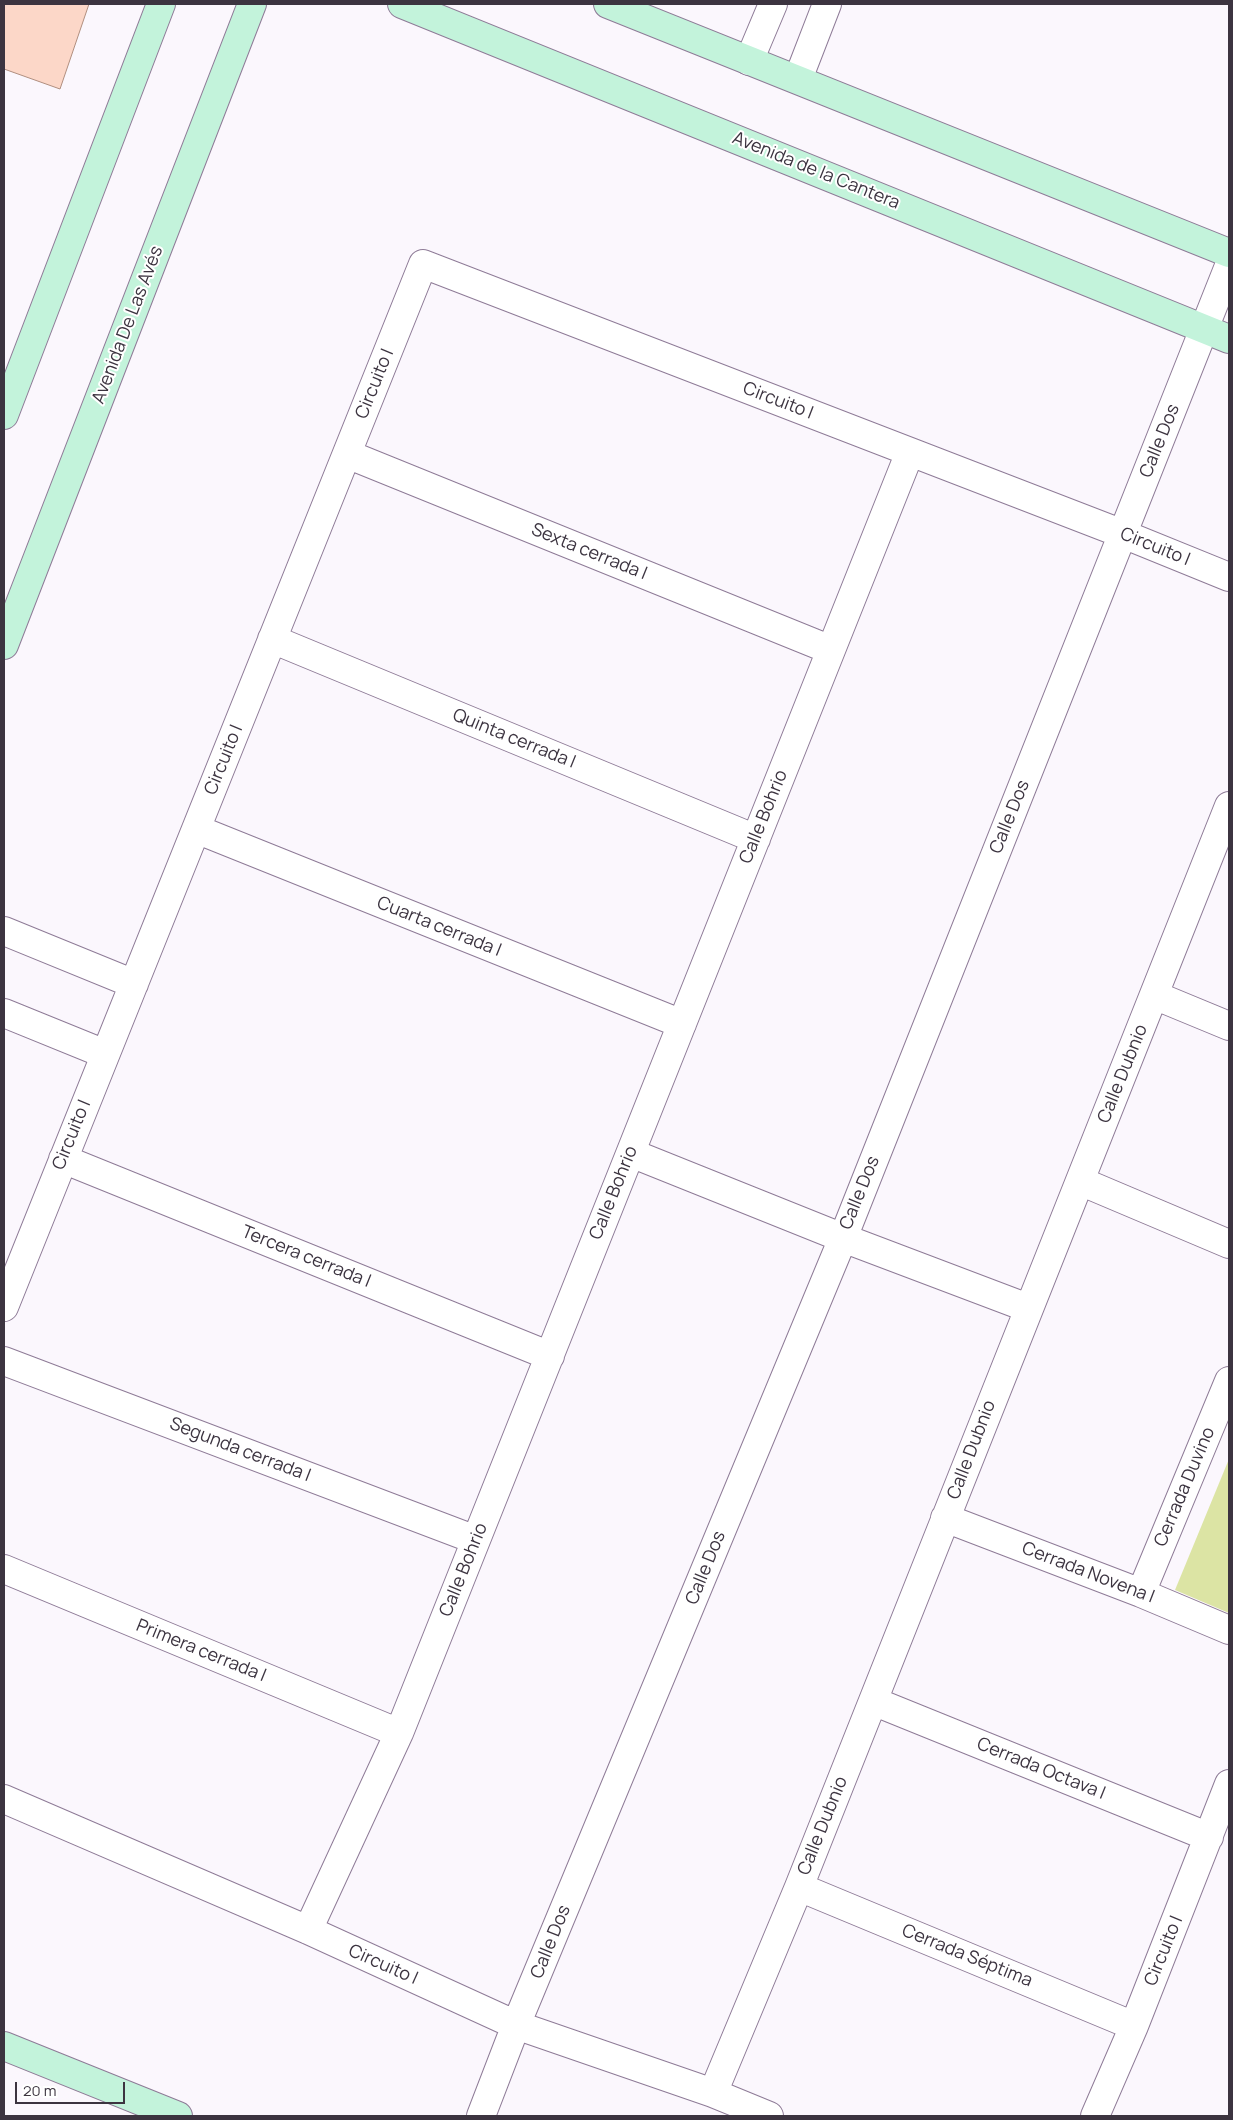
<!DOCTYPE html>
<meta charset="utf-8">
<style>
body{margin:0}
#map{position:relative;width:1233px;height:2120px;overflow:hidden;background:#fbf7fd;font-family:Manrope,sans-serif}
canvas{display:block}
.frame{position:absolute;inset:0;border:5px solid #3c3440;pointer-events:none}
.scale{position:absolute;left:15px;top:2082px;width:110px;height:22px;box-sizing:border-box;border:2px solid #3c3440;border-top:0;padding-left:6px;font-size:15px;line-height:18px;white-space:nowrap;color:#3c3440;-webkit-text-stroke:4px #fff;paint-order:stroke}
</style>
<div id="map">
<canvas width="1233" height="2120"></canvas>
<div class="frame"></div>
<div class="scale">20 m</div>
</div>
<script>
const g = document.querySelector('canvas').getContext('2d');
g.lineJoin = 'round';
function fillPath(path, color) {
  g.fillStyle = color;
  g.fill(path, 'evenodd');
}
function trace(path, color, width, dash) {
  g.strokeStyle = color;
  g.lineWidth = width;
  g.lineCap = dash ? 'butt' : 'round';
  g.setLineDash(dash || []);
  g.stroke(path);
}
function label(font, color, halo, rows, align = 'center') {
  g.font = font + ' Manrope,sans-serif';
  g.lineWidth = 4;
  g.setLineDash([]);
  g.textBaseline = 'middle';
  g.strokeStyle = halo;
  g.fillStyle = color;
  for (const [text, x, y, turn = 0] of rows) {
    g.save();
    g.translate(x, y);
    g.rotate((+turn || 0) * Math.PI / 180);
    g.textAlign = isNaN(turn) ? turn : align;
    if (halo) g.strokeText(text, 0, 0);
    g.fillText(text, 0, 0);
    g.restore();
  }
}
fillPath(new Path2D(`
 M1229 1459V1613L1175 1590Z`), '#dce4a4');
const building = new Path2D(`
 M4 4H89L60 89 4 69Z`);
fillPath(building, '#fcd7c8');
trace(building, '#b08e7f', 1);
const street = new Path2D(`
 M749 61 773 4
 M798 79 827 4
 M347 454 831 650
 M272 639 756 839
 M196 829 682 1024
 M4 931 134 984
 M1154 995 1229 1026
 M4 1013 105 1054
 M631 1153 843 1238 1028 1308
 M63 1159 550 1356
 M1080 1181 1229 1244
 M4 1307 423 264 1123 534 1229 577
 M4 1361 476 1540
 M945 1518 1141 1593 1229 1630
 M4 1569 399 1733
 M1141 1593 1229 1381
 M873 1701 1209 1837
 M4 1799 308 1930 516 2025 713 2093 769 2116
 M799 1887 1134 2026
 M308 1930 399 1733 910 452
 M713 2093 799 1887 1229 806
 M481 2116 516 2025 843 1238 1229 266
 M1095 2116 1134 2026 1229 1784`);
const secondary = new Path2D(`
 M402 4 1229 339
 M608 4 1229 253
 M4 415 161 4
 M4 645 252 4
 M4 2046 178 2116`);
trace(street, '#8e7b97', 30);
trace(secondary, '#8e7b97', 30);
trace(street, '#fff', 28);
trace(secondary, '#c3f3db', 28);
label('18px', '#3c3440', '#fff', [
 ["Avenida de la Cantera",816,171,22],
 ["Avenida De Las Avés",128,325,-69],
 ["Circuito I",375,384,-68],
 ["Circuito I",778,401,21],
 ["Calle Dos",1160,441,-68],
 ["Circuito I",1155,547,22],
 ["Sexta cerrada I",589,552,22],
 ["Quinta cerrada I",514,739,22],
 ["Circuito I",224,760,-68],
 ["Calle Bohrio",764,817,-68],
 ["Calle Dos",1010,817,-68],
 ["Cuarta cerrada I",439,927,22],
 ["Calle Dubnio",1123,1074,-68],
 ["Circuito I",72,1135,-68],
 ["Calle Bohrio",614,1193,-68],
 ["Calle Dos",860,1193,-68],
 ["Tercera cerrada I",306,1257,22],
 ["Segunda cerrada I",240,1450,21],
 ["Calle Dubnio",972,1450,-69],
 ["Cerrada Duvino",1185,1487,-67],
 ["Calle Dos",706,1568,-68],
 ["Calle Bohrio",464,1570,-68],
 ["Cerrada Novena I",1088,1573,21],
 ["Primera cerrada I",201,1651,22],
 ["Cerrada Octava I",1041,1769,22],
 ["Calle Dubnio",823,1826,-68],
 ["Calle Dos",551,1942,-68],
 ["Circuito I",1164,1951,-68],
 ["Cerrada Séptima",967,1956,22],
 ["Circuito I",383,1965,24]
]);
</script>
